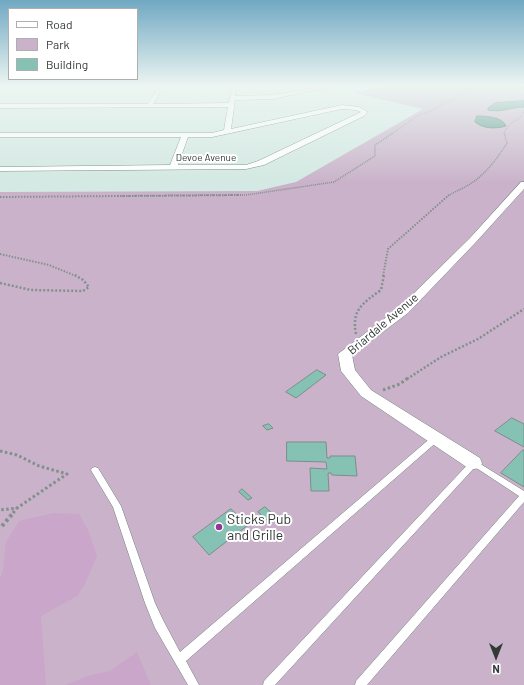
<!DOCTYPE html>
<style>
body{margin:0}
#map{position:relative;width:524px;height:685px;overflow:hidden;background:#d4e9e3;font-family:Barlow,sans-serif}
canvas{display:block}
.legend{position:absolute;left:8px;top:8px;width:130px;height:72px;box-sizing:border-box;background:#fff;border:1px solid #adb0af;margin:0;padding:5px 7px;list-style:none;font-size:12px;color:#313937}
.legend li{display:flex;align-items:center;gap:8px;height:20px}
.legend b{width:20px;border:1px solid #adb0af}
.north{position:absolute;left:476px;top:637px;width:40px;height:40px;-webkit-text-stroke:3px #fff;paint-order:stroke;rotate:180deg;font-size:11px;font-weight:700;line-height:16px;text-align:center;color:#313937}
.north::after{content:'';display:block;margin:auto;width:14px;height:18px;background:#313937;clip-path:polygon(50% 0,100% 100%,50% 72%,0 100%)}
</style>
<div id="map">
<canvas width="524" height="685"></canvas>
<ul class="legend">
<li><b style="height:5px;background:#fff"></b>Road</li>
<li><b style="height:11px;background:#cab3ca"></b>Park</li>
<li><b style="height:11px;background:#86c2b4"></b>Building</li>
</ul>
<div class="north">N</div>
</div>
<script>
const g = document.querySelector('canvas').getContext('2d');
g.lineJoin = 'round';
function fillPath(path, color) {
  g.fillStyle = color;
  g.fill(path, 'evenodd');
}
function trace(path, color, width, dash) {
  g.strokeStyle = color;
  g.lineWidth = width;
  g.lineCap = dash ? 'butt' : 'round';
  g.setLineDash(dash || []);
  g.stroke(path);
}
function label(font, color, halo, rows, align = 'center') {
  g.font = font + ' Barlow,sans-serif';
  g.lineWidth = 4;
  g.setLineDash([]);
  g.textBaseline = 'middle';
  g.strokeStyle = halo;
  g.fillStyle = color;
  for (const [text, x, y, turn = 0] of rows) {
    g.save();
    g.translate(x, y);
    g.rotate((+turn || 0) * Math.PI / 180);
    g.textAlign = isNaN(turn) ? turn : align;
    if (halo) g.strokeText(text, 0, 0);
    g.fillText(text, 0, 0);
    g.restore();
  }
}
fillPath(new Path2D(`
 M387 86H524V685H0V192L257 191 296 182 423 109 354 93Z`), '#cab3ca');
fillPath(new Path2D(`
 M53 513 79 514 88 530 97 556 85 584 77 596 41 616 46 685H0V578L3 570 6 542 19 521Z
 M137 652 151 685H66L87 676 110 671Z`), '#caa6ca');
const water = new Path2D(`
 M524 101V107C512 107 500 113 488 110V108L495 103Z
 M477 116C486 116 503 117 506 126 496 129 483 129 475 122Z`);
fillPath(water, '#5c978a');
trace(water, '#4f7b71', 1);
const building = new Path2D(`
 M317 370 326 375 296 398 286 392Z
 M512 418 524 424V447L495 431Z
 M269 424 273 428 267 430 263 426Z
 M287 442H326L327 458H330V456H355L357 476 332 475 331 473H328L329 491H311L310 468 327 469 326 462 287 461Z
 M523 450H524V487L501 473Z
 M242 489 252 498 248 500 239 492Z
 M265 507 274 515 267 520 258 512Z
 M231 509 248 525 209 555 193 537Z`);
fillPath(building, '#86c2b4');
trace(building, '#7b8e89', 1);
const lane = new Path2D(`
 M436 435 439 436 440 438 439 440 186 661 199 685H188L155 628 145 603 113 507 92 472 91 470 92 468 95 467 98 468 121 506 155 603 163 620 180 652 433 436Z
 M474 460 524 491V502L367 685H355L356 681 519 496 475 467 275 685H263L264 681 471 461Z`);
const street = new Path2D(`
 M159 86H164L153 104 229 103 232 86H237L235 96 273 95 325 86H334L273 99 235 100 231 129 342 105 359 107 368 112 364 116 264 165 246 169 0 171V167L170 165 181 137H0V133H212L224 130 228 107 0 108V104H148ZM342 109 356 110 361 112 258 161 246 165H178L188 137H212Z
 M521 182H524V189L476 242 408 313 352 355 355 370 371 390 480 458 482 463 480 468 474 469 468 468 361 396 341 371 338 354 400 307 470 238Z`);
trace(lane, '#6f827d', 1);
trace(street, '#6f827d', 1);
trace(new Path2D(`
 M521 86 524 88
 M392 134 417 116 433 110 468 90 479 86
 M505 134 504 132 510 124 522 116 524 110`), '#82908c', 1, [1, 1]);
trace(new Path2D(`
 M118 196 246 195 334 182 375 156V145L393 133
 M448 196C455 191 463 189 470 184 486 174 497 159 507 143L504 133`), '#82908c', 1.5, [1, 1]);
trace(new Path2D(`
 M0 197 241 195
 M0 254 49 265 76 276
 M383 276 388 249 449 195`), '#82908c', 2, [1.5, 1.5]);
trace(new Path2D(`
 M0 283 31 290 83 291 89 287 83 280 75 275
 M356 334C351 310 363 303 381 290L384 275
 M407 379 441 357 478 339 524 309`), '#82908c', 2.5, [2, 2]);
trace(new Path2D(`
 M383 390 400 384 408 378
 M0 451 17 455 39 466 67 474 17 508 0 510
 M13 513 17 508`), '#82908c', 3, [2.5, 2.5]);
trace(new Path2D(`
 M2 526 14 512`), '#82908c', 4, [3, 3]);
fillPath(lane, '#fff');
fillPath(street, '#fff');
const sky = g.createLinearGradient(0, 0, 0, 182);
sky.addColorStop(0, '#70a8c2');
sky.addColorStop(0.47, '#ecf5f2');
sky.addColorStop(1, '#ecf5f200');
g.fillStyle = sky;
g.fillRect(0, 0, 524, 182);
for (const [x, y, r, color] of [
 [219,527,4,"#96349b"]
]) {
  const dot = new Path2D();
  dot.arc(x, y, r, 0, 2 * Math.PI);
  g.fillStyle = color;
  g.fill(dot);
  trace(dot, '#fff', 1.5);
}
label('10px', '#313937', '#fff', [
 ["Devoe Avenue",206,158]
]);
label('12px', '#313937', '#fff', [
 ["Briardale Avenue",383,324,-40]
]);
label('14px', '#313937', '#fff', [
 ["Sticks Pub",227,519],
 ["and Grille",227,535]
], 'left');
</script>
